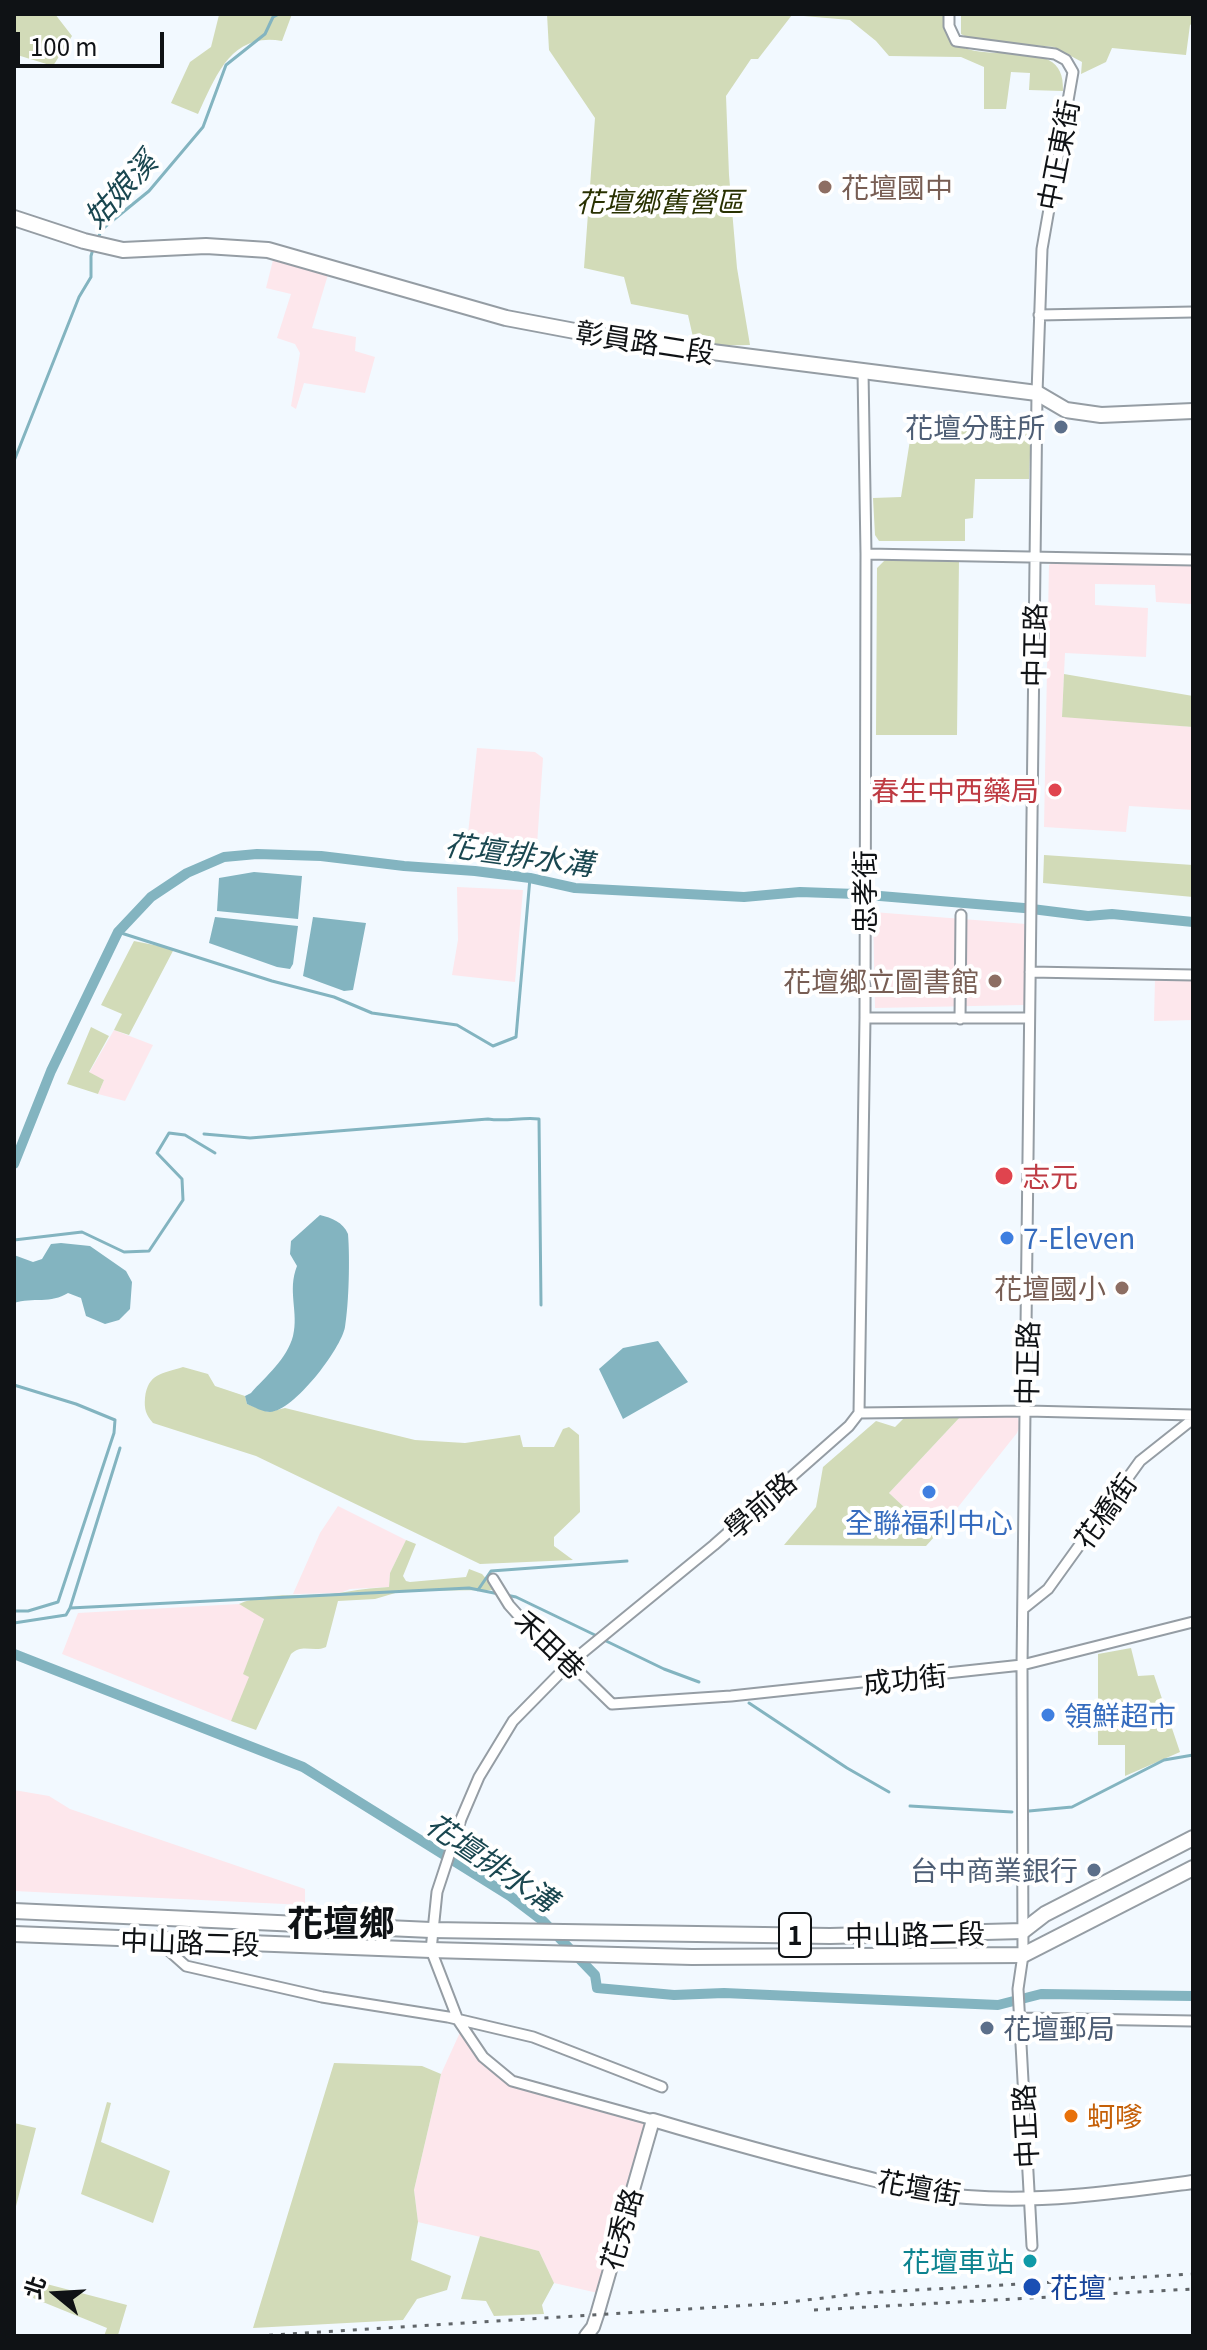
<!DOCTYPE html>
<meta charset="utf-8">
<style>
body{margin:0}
#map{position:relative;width:1207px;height:2350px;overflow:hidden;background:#f2f9ff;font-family:Georgia,"Noto Sans TC",serif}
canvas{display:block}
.frame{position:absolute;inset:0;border:16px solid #0f1215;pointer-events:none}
.north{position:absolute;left:16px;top:2254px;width:80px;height:80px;-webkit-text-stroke:6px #fff;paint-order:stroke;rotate:288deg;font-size:22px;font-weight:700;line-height:32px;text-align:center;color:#0f1215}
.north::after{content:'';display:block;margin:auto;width:28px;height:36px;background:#0f1215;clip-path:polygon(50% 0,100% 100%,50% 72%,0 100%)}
.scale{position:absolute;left:16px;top:32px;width:148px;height:36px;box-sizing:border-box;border:4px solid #0f1215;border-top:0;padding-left:10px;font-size:24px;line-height:28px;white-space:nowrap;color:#0f1215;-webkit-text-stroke:6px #fff;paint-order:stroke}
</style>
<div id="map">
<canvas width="1207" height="2350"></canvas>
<div class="frame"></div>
<div class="north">北</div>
<div class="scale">100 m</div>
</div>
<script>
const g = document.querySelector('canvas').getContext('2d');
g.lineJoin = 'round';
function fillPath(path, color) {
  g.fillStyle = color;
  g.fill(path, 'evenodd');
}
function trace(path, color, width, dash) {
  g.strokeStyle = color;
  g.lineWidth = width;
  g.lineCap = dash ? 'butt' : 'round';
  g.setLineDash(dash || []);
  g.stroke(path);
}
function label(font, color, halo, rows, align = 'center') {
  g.font = font + ' Georgia,"Noto Sans TC",serif';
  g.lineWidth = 8;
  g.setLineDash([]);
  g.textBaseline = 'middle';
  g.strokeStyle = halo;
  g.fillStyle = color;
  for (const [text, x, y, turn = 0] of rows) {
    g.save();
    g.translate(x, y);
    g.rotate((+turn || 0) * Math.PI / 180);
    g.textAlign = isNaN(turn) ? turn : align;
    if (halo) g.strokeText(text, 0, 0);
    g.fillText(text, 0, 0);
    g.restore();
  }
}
fillPath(new Path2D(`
 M275 252 330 268 312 328 356 337 355 351 375 357 365 393 304 383 296 409 291 406 300 353 295 344 277 338 291 294 266 288Z
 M1061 557 1193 560V607L1192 604 1156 602 1155 585 1095 584V605L1148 608 1146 657 1065 653 1062 716 1193 727V810L1129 806 1126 832 1044 827 1049 565Z
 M477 748 535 752 543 758 536 859 466 853Z
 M457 887 523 890 515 982 452 975 458 940Z
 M873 912 1026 924 1024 1005 875 1008Z
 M1193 977V1020L1154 1021 1155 978Z
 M114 1030 153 1045 125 1101 98 1094 104 1080 89 1073Z
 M961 1416H1017L1020 1424 1017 1433 935 1536 889 1493Z
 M338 1506 406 1540 390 1573 389 1587 350 1589 340 1593 293 1594 320 1533Z
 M239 1604 264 1618 244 1674 250 1677 231 1721 62 1654 78 1613Z
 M14 1790 49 1796 70 1809 305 1889V1905L14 1891Z
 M462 2028 482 2051 508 2075 644 2120 646 2124 598 2293 554 2283 539 2251 418 2222 414 2190 441 2074Z`), '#fde7ec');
fillPath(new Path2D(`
 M14 14H55L72 36 53 66 14 54Z
 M203 14H292L282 41C231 32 216 76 198 114L171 103 190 62 211 47 219 15Z
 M547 14H943C944 20 943 28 946 33 969 75 1067 26 1063 91L1029 90 1030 73 1011 72 1006 109H984V67L961 57 889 56 876 41 850 20 792 15 758 59H751L726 96 729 175 737 268 750 345 695 346 688 315 631 304 624 277 584 268 595 118 549 50Z
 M961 14H1193V23L1190 25 1186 55 1112 48 1106 62 1081 74 1082 62 1054 47 972 40 961 34Z
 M913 421 955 428 1031 430 1029 479H975L973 518 965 519V541H879L875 535 873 498 901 497Z
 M888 557 959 559 957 735H876L877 568Z
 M1064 674 1193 696V727L1062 717Z
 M1044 855 1193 865V897L1043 883Z
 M134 941 174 949 129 1035 114 1030 122 1014 101 1005Z
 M91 1027 109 1036 89 1072 104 1080 98 1094 67 1084Z
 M183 1367 208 1374 215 1386 245 1396 247 1404 268 1412 285 1408 415 1440 465 1443 520 1435 523 1447H554L563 1429 569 1427 579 1435 580 1512 554 1537V1546L573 1560 480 1564 256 1456 153 1423C146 1415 144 1409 145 1398 148 1373 162 1374 183 1367Z
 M907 1415 961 1416 889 1493 935 1536 926 1546 784 1545 816 1507 823 1467 876 1421 895 1427Z
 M406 1540 416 1544 403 1576 406 1581 410 1582 466 1577 469 1569 482 1574 496 1590 402 1591 375 1599 338 1601 326 1647C313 1653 303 1643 291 1654L256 1730 231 1721 249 1677 243 1674 264 1619 239 1604C271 1590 306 1598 339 1593 356 1590 371 1588 389 1587L390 1573Z
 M1131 1648 1138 1676 1154 1675 1180 1752 1125 1776V1745H1098V1654Z
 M334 2063 422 2066 441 2074 414 2190 418 2222 411 2260 451 2276 447 2290 417 2299 403 2320 253 2328Z
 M107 2102 111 2103 101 2142 170 2171 153 2223 81 2194Z
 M14 2123 36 2128 14 2214Z
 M480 2236 539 2251 554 2283 542 2305 544 2314 494 2316 486 2301 461 2299Z
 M39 2282 127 2305 118 2335 104 2336 107 2328 33 2298Z`), '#d2dbb8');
fillPath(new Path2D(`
 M254 872 302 876 298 919 217 911 219 878Z
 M215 917 298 926 293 964 290 969 277 967 209 943Z
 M313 917 366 923 353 990 344 991 303 976Z
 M320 1215C332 1218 343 1222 348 1234 350 1258 349 1303 345 1327 341 1349 294 1411 270 1412 263 1412 254 1407 247 1404L245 1396 251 1393C266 1376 287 1359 293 1336 299 1312 287 1291 297 1266L290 1254 291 1241Z
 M61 1243 90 1246 126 1271 132 1282 130 1309 119 1320 105 1324 86 1316 81 1298 68 1293C51 1304 33 1297 14 1303V1255L33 1262 42 1259 51 1244Z
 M658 1341 688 1382 623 1419 599 1369 623 1348Z`), '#83b4c0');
trace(new Path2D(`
 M98 239 101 230 149 191 203 127 226 65 265 34 273 17 279 14
 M14 461 79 297 91 277V256L93 249
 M118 932 272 981 334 997 372 1013 457 1025 493 1046 516 1037 530 878
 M204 1134 250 1138 488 1119C506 1122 521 1117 539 1119L541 1305
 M14 1152 20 1150
 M14 1240 82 1232 124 1252 149 1251 183 1200 182 1179 157 1153 169 1133 185 1135 215 1153
 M14 1385 76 1404 115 1420 114 1433 58 1602 28 1611H14
 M478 1590 491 1571 627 1561
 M506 1595 516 1597 597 1636
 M70 1608 120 1448
 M14 1623 66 1615 70 1608 469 1588 499 1594
 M604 1640 664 1669 699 1682
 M749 1703 847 1768 889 1792
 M910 1806 1012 1812
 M1029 1811 1072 1807 1164 1760 1193 1755`), '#83b4c0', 3);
trace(new Path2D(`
 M14 1164 51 1071 118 932 151 897 187 873 224 857 257 854 321 856 404 866 475 871 530 878 575 888 744 897 800 892 856 894 1024 908 1088 916 1112 914 1193 922
 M14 1654 303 1767 510 1896 543 1921 595 1975 597 1988 674 1995 724 1993 998 2005 1041 1994 1193 1996`), '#83b4c0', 10);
const minor = new Path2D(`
 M949 14V26L956 41 1055 54 1066 60 1073 72 1042 249 1037 393 1022 1665 1023 1955 1018 1989 1032 2246
 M1039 315 1193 312
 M866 554 1193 560
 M1030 972 1193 975
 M865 1018H1029
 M960 1019 961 915
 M859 1413 865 1018 866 554 863 371
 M493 1579 509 1605 543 1643 570 1663 612 1704 731 1696 1022 1665 1193 1622
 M1023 1609 1048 1589 1140 1461 1193 1419
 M158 1941 186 1966 322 1997 448 2017 533 2037 662 2087
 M1020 2018 1193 2021
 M653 2120 512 2081 483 2057 458 2020 431 1950 437 1892 461 1819 479 1777 513 1721 570 1663 714 1545 849 1426 859 1413 1027 1411 1193 1415`);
const tertiary = new Path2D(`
 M586 2336 593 2327 597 2315 653 2120C717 2139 782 2157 847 2173 887 2183 927 2194 967 2197 1043 2203 1118 2192 1193 2182`);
const secondary = new Path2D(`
 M14 218 84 241 123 250 206 246 268 250 506 318 633 342 1037 393 1066 410 1101 415 1193 411`);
const primary = new Path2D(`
 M14 1911 431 1930 830 1936 1023 1931 1045 1914 1193 1838
 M14 1934 431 1950 692 1957 1023 1955 1193 1868`);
trace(minor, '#959da4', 13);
trace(tertiary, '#959da4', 16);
trace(secondary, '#959da4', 18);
trace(primary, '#959da4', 18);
trace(minor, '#fff', 9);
trace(tertiary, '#fff', 12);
trace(secondary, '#fff', 14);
trace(primary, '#fff', 14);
trace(new Path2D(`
 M814 2310 1193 2289
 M257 2336 782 2303 864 2293 1193 2274`), '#606569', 3, [4, 8]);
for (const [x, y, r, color] of [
 [825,187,8,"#8d6e63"],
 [1061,427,8,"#5c6f8a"],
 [1055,790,8,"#e0444e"],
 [995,981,8,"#8d6e63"],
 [1004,1176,10,"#e0444e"],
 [1007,1238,8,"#3f7fe0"],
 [1122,1288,8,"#8d6e63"],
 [929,1492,8,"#3f7fe0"],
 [1048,1715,8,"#3f7fe0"],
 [1094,1870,8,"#5c6f8a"],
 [987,2028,8,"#5c6f8a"],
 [1071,2116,8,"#e8710a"],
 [1030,2261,8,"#0f9aa8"],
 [1032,2287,10,"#1a4fb4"]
]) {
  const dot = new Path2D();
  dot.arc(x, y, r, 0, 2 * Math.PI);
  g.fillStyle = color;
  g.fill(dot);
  trace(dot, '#fff', 3);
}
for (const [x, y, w] of [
 [795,1935,32]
]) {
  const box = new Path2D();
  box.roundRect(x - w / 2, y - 22, w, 44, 6);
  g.fillStyle = '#fff';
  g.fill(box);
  trace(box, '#0f1215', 2);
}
label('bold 26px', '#0f1215', null, [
 ["1",795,1935]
]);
label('28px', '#0f1215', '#fff', [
 ["中正東街",1058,155,-79],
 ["彰員路二段",645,342,9],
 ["中正路",1034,645,-89],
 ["忠孝街",864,892,-90],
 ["中正路",1027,1363,-89],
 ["學前路",760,1505,-41],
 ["花橋街",1105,1511,-54],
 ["禾田巷",550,1644,44],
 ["成功街",905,1679,-6],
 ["中山路二段",915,1934,-1],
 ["中山路二段",190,1942,2],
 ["中正路",1025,2126,-93],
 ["花壇街",919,2187,10],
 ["花秀路",621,2229,-74]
]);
label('28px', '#785e54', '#fff', [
 ["花壇國中",841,187,"left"],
 ["花壇鄉立圖書館",979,981],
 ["花壇國小",1106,1288]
], 'right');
label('italic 28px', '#293101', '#fff', [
 ["花壇鄉舊營區",660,201]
]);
label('28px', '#4e5e75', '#fff', [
 ["花壇分駐所",1045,427],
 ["台中商業銀行",1078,1870],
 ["花壇郵局",1003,2028,"left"]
], 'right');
label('28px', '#be3a42', '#fff', [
 ["春生中西藥局",1039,790],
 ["志元",1022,1176,"left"]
], 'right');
label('28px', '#366cbe', '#fff', [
 ["7-Eleven",1023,1238],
 ["全聯福利中心",929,1522,"center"],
 ["領鮮超市",1064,1715]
], 'left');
label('28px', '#c56008', '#fff', [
 ["蚵嗲",1087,2116]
], 'left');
label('28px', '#0d838f', '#fff', [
 ["花壇車站",1014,2261]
], 'right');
label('28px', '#164399', '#fff', [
 ["花壇",1050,2287]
], 'left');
label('italic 30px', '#1a4750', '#fff', [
 ["姑娘溪",120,189,-47],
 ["花壇排水溝",519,854,8],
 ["花壇排水溝",492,1862,34]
]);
label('bold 36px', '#0f1215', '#fff', [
 ["花壇鄉",341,1922]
]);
</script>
